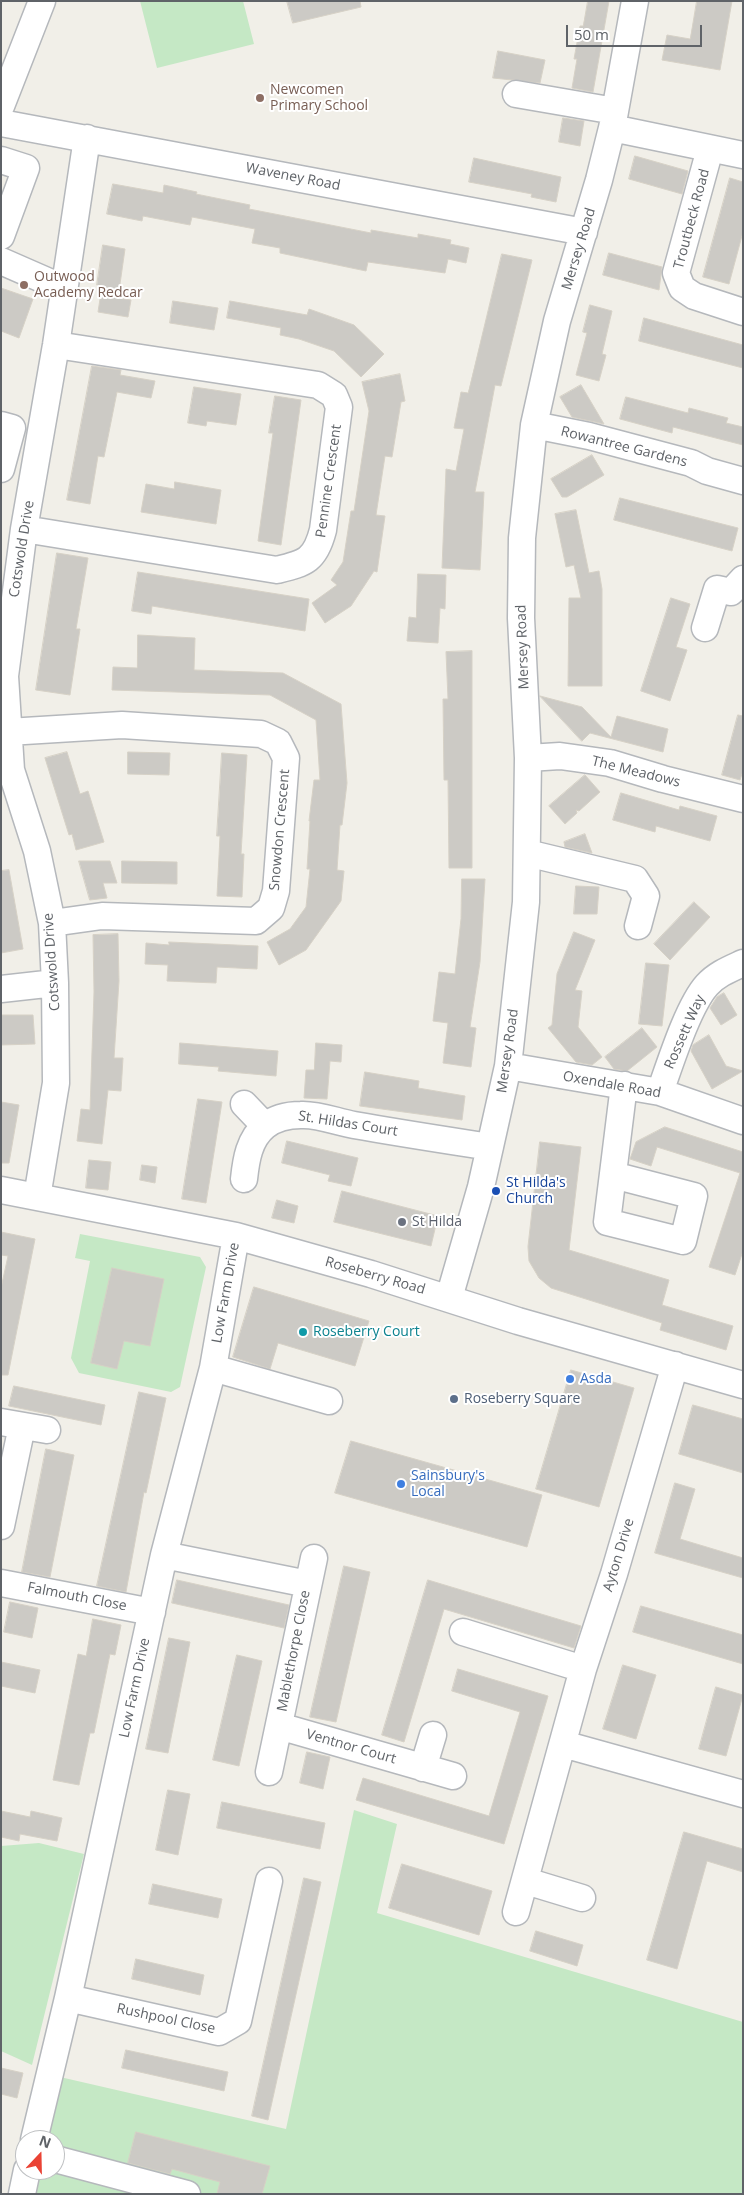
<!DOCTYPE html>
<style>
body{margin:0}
#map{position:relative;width:744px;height:2195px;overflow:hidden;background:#f1efe8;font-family:"Open Sans",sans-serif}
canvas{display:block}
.frame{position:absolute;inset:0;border:2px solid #5f6368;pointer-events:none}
.north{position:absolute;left:15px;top:2130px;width:50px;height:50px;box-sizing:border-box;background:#fff;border:1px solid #bfc1c3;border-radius:50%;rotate:21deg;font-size:14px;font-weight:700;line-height:20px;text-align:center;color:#5f6368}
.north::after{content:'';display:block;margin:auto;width:18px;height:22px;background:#ea4335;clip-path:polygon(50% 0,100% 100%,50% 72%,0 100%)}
.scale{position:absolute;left:566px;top:25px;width:136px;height:22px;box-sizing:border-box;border:2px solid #5f6368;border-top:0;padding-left:6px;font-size:15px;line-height:18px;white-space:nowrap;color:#5f6368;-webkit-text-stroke:4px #fff;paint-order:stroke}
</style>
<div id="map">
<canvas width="744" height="2195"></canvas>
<div class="frame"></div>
<div class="north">N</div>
<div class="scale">50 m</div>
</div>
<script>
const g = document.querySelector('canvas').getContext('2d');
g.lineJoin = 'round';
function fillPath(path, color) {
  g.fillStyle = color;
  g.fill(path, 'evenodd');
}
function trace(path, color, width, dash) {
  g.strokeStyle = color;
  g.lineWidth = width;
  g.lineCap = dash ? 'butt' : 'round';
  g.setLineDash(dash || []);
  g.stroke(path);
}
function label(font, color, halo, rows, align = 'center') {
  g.font = font + ' "Open Sans",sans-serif';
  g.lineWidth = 4;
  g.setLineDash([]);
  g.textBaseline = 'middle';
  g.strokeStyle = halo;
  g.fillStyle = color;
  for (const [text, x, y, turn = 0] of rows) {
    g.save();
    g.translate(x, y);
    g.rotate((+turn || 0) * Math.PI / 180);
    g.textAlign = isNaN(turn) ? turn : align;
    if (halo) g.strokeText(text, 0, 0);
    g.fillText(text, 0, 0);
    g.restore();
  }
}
fillPath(new Path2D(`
 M140 1H243L254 44 157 68Z
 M80 1234 200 1257 206 1267 180 1387 171 1392 79 1373 71 1358 90 1261 75 1258Z
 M354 1810 397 1824 377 1913 743 2022V2194H32L37 2170H55V2140H45L60 2077 286 2129Z
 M39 1843 84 1854 32 2065 1 2051V1846Z`), '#c5e8c5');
const building = new Path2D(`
 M287 1H360L361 7 293 23Z
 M588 1H609L593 92 572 88 577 59H574L580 26H583Z
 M697 1H732L720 70 662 60 667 35 690 39Z
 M498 51 545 60 540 83 493 78Z
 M563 118 584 121 580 146 559 142Z
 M635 156 688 171 682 194 629 179Z
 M474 158 561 177 556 202 531 197 532 194 469 182Z
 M730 178 743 182V232L729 284 703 277Z
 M113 184 163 193 164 185 197 192 196 194 250 205 249 209 285 216 371 233V230L418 238V234L451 240 450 244 469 248 466 263 448 259 445 273 368 262 366 271 280 253V248L252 243 255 229 192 217 190 225 143 216 142 221 107 214Z
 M103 245 125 249 118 298 131 300 128 317 98 312 102 286 97 285Z
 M609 253 662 267 659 290 603 275Z
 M502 254 532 260 501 386 495 385 475 492H484L480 570 442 568 446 469 456 471 464 429 454 428 461 392 468 393Z
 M1 288 33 299 19 338 1 331Z
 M173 301 218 308 214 330 170 323Z
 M230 301 307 315 309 309 354 325 384 354 361 377 334 351 299 339 280 335 281 328 227 318Z
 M590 305 612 311 602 354 606 355 599 381 576 375 587 333 583 332Z
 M644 318 743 345V368L639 341Z
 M92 366 121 370 120 375 155 381 151 398 117 392 104 457 98 456 90 504 67 500Z
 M400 374 405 401 401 402 392 457 385 456 376 515 385 516 377 572 374 571 351 606 325 623 312 603 337 585 331 580 343 562 351 511H354L369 411 362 382Z
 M581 385 604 424 572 417 560 397Z
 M194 387 241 394 236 425 207 421 206 426 188 423Z
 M275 396 301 400 281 545 258 541 273 433H269Z
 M626 397 688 413 689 408 728 418 726 423 743 427V445L673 427 672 433 620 419Z
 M592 455 604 475 567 497H562L551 479Z
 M175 482 221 490 216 524 141 512 146 484 174 489Z
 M620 498 738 528 732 551 614 520Z
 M576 510 589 573 599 571 602 589V686H568L569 598H581L574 565 566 567 555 514Z
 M57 553 88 558 76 629H80L70 695 36 690Z
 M138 572 309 599 305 631 152 606 151 614 132 611Z
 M418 574 446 575 445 609 440 608 438 643 407 641 409 617 416 618Z
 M671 598 690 604 676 647 687 650 670 701 641 691Z
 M138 635 195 638 194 670 283 673 341 704 347 783 342 825H340L337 870 344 871 341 901 306 950 279 965 267 942 290 929 306 907 310 869H307L310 821H309L314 780H320L316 720 270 695 112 690 113 667 137 668Z
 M472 651V868H449L448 780H444L443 699H448L446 652Z
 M540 696 582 707 611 737 617 716 668 729 663 752 590 733 582 741Z
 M738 715 743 716V771L740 780 722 775Z
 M67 752 80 794 88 791 104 842 76 850 72 834 69 835 45 758Z
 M128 752 170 753 169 775 128 774Z
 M222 753 247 755 241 854H244L242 897 217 896 220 836H217Z
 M585 775 600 792 579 811 576 810 577 813 565 824 549 806Z
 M621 793 679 810 680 806 717 816 710 841 656 826 655 832 613 820Z
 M585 834 592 853 565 847 564 842Z
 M79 861H110L117 883H103L107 898 90 900Z
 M122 861 177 862V884L122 883Z
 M9 870 23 949 1 953V871Z
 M462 879H485L480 962 470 1027 476 1028 471 1067 443 1063 448 1023 433 1021 439 972 455 974 461 919Z
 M576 886 599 887 597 914H574Z
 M694 902 710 917 670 960 654 944Z
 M574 932 595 940 575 990 582 991 578 1027 602 1057 592 1065 576 1062 548 1028 552 1025 557 974Z
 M118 934 119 981 114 1058H123L121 1091 108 1090 102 1144 77 1141 81 1109 90 1110 94 992 93 935Z
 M169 942 258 946 257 969 217 967 216 983 167 981 168 965 145 964 146 943 169 945Z
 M646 963 669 965 662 1026 639 1024Z
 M724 993 737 1015 721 1025 710 1008 717 997Z
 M1 1015H33L35 1044 1 1045Z
 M642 1028 657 1047 627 1071 614 1069 605 1057Z
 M709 1035 726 1066 743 1071 712 1089 691 1051 693 1045Z
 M180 1043 278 1051 276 1076 218 1071 219 1067 179 1064Z
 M316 1043 342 1045 341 1062 330 1061 327 1099 304 1098 306 1070H314Z
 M365 1072 419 1081 418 1088 465 1096 462 1120 360 1106Z
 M198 1099 222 1102 206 1203 182 1199Z
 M1 1102 19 1105 9 1163H1Z
 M665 1127 743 1152V1251L735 1275 709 1267 740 1173 657 1147 651 1166 630 1159 636 1142Z
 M287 1141 358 1158 351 1186 328 1181 330 1175 282 1163Z
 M540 1142 581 1147 569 1250 669 1280 662 1305 733 1326 726 1350 660 1330 662 1323 551 1288 539 1278 529 1261 528 1247Z
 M89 1160 111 1162 108 1190 86 1188Z
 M142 1165 157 1167 155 1183 140 1180Z
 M342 1191 438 1216 431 1246 334 1222Z
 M277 1200 298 1206 294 1223 272 1218Z
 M1 1232 35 1239 8 1375H1V1288L8 1256 1 1255Z
 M112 1268 164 1279 150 1346 124 1341 117 1369 91 1363Z
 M254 1287 369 1321 355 1366 278 1343 270 1369 233 1357Z
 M571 1370 634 1388 599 1507 536 1489Z
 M14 1386 105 1405 101 1425 9 1406Z
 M139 1392 166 1398 146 1493 144 1492 126 1592 97 1586Z
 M693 1405 743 1419V1473L679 1454Z
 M351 1441 542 1495 527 1547 335 1493Z
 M46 1449 74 1455 50 1577 22 1572Z
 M675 1483 695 1489 680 1539 743 1558V1578L655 1553Z
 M344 1566 370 1572 336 1722 310 1717Z
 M177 1580 289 1605 284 1628 172 1603Z
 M428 1580 581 1626 574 1648 444 1609 404 1742 382 1735Z
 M10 1602 38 1608 32 1638 4 1632Z
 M641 1606 743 1635V1664L633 1632Z
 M93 1619 121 1625 115 1655 110 1654 94 1733H90L79 1785 53 1780 78 1654 86 1656Z
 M169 1638 190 1642 168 1753 146 1749Z
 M237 1655 262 1661 239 1766 213 1760Z
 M1 1662 40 1670 35 1693 1 1686Z
 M623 1665 656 1675 636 1739 603 1729Z
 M458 1669 548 1696 504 1844 356 1800 363 1778 489 1816 520 1712 452 1691Z
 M716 1687 743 1695 726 1756 699 1749Z
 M307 1752 330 1757 323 1789 300 1783Z
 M168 1790 190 1794 178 1855 156 1850Z
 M222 1802 325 1823 320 1849 217 1828Z
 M1 1811 30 1817 31 1811 62 1818 57 1841 20 1834 19 1841 1 1837Z
 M684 1832 743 1849V1872L707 1861 677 1969 647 1960Z
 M402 1864 492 1891 479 1935 389 1908Z
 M304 1878 321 1882 268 2120 252 2116Z
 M153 1884 222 1899 218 1918 149 1904Z
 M536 1931 583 1945 577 1966 530 1951Z
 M136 1959 204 1975 200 1995 132 1979Z
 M126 2050 228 2072 224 2091 122 2068Z
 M1 2068 23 2073 17 2098 1 2094Z
 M136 2132 270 2166 262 2194H217L220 2182 172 2169 170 2174 128 2163Z`);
fillPath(building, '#cccac5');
trace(building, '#d6d1c6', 1);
const minor = new Path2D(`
 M516 94 615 111
 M1 106 42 1
 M1 123 584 232
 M612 128 743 155
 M710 149 676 273 682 288 694 296 743 312
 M1 160 26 168 1 236
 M1 261 65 289
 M1 425 12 428 1 469
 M534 425 589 436 691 463 707 471 743 481
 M24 529 277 570C305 563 315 561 323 530L339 407 334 395 318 385 56 345
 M705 628 717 589 731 592 743 579
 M8 732 122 725 261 734 278 742 286 758 276 891 271 908 256 921 102 916 52 923
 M528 758 560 756 610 763 663 779 743 799
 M527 853 635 879 646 896 638 926
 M1 989 55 983
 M508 1066 660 1092 743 1121
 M660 1092C670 1064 688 1006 707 985 717 974 730 969 743 963
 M244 1104 265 1126
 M613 1175 694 1196 683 1241 607 1222 624 1085
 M244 1179C246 1160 249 1139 265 1126 275 1118 288 1115 301 1115 318 1114 337 1122 354 1125 399 1133 445 1140 490 1147
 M1 1190 236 1236 371 1274 518 1321 743 1385
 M37 1197 56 1083 55 983 52 923 37 851 11 770 5 676 24 529 56 345 87 138
 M449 1298 481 1187 508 1066 526 902 528 758 521 618 522 538 534 425 557 321 599 180 612 128 635 1
 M213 1368 329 1401
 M1 1422 47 1430
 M1 1526 22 1426
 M164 1555 308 1584
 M1 1583 152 1612
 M463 1632 583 1669
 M279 1726 453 1776
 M563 1744 743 1794
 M423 1768 433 1735
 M269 1772 314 1558
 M526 1881 582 1898
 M516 1912 583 1669 614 1574 675 1365
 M68 1998 219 2032 238 2021 269 1881
 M34 2140 68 1998 164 1555 213 1368 236 1236
 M55 2159 187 2194
 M22 2194 27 2170`);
trace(minor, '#b5b8bc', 29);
trace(minor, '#fff', 26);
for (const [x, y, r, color] of [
 [260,98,5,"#8d6e63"],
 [24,285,5,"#8d6e63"],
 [496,1191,5,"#1a4fb4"],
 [402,1222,5,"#6b7280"],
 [303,1332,5,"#0f9aa8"],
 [570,1379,5,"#3f7fe0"],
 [454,1399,5,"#5c6f8a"],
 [401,1484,5,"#3f7fe0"]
]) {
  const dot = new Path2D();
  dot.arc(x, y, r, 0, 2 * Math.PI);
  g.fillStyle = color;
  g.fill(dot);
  trace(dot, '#fff', 2);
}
label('14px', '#785e54', '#fff', [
 ["Newcomen",270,90],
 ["Primary School",270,106],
 ["Outwood",34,277],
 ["Academy Redcar",34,293]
], 'left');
label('14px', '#5f6368', '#fff', [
 ["Waveney Road",293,177,11],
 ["Troutbeck Road",692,219,-75],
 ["Mersey Road",579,249,-73],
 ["Rowantree Gardens",624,447,14],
 ["Pennine Crescent",329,481,-82],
 ["Cotswold Drive",22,549,-81],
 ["Mersey Road",523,647,-92],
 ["The Meadows",636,772,14],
 ["Snowdon Crescent",280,830,-85],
 ["Cotswold Drive",52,962,-94],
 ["Rossett Way",685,1032,-66],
 ["Mersey Road",508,1051,-82],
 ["Oxendale Road",612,1085,10],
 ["St. Hildas Court",348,1124,9],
 ["Roseberry Road",375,1276,16],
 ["Low Farm Drive",226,1293,-80],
 ["Ayton Drive",619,1555,-73],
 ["Falmouth Close",77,1597,11],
 ["Mablethorpe Close",294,1651,-79],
 ["Low Farm Drive",135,1688,-78],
 ["Ventnor Court",351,1747,16],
 ["Rushpool Close",166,2019,12]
]);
label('14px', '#164399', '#fff', [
 ["St Hilda's",506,1183],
 ["Church",506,1199]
], 'left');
label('14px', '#5b616d', '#fff', [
 ["St Hilda",412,1222]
], 'left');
label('14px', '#0d838f', '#fff', [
 ["Roseberry Court",313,1332]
], 'left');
label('14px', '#366cbe', '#fff', [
 ["Asda",580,1379],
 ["Sainsbury's",411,1476],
 ["Local",411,1492]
], 'left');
label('14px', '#4e5e75', '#fff', [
 ["Roseberry Square",464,1399]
], 'left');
</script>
